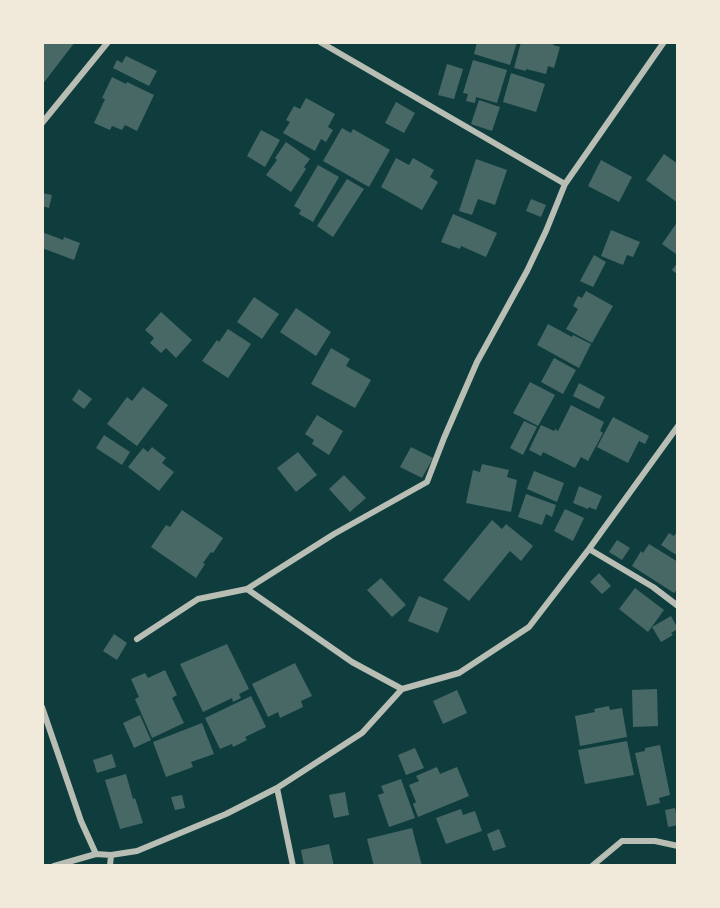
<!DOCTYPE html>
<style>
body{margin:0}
#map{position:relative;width:720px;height:908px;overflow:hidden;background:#0f3d3e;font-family:"PT Sans",sans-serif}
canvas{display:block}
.frame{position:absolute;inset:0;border:44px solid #f1e9da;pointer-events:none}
</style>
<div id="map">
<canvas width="720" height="908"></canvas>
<div class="frame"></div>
</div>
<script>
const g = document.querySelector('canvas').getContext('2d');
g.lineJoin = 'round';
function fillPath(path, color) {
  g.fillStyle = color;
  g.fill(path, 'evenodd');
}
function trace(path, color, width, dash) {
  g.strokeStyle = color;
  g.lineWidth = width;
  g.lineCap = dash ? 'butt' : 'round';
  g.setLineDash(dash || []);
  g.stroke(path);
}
fillPath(new Path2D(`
 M42 42H75L42 85Z
 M477 42H517L510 65 474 54Z
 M521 42H554L553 45 560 47 554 68 548 66 546 74 526 69V71L514 68Z
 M126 56 157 71 149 86 113 68 117 60 122 63Z
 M473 60 507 70 497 103 476 97 475 103 466 101 468 94 463 93Z
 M447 64 463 69 454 99 438 95Z
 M511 73 545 84 536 112 503 102Z
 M112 77 126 84 127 82 154 95 137 131 125 125 122 130 112 126 110 130 94 123 105 99 102 98Z
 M306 98 335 114 328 127 333 130 326 142 321 139 315 151 283 133 290 122 286 120 294 106 300 109Z
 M479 100 500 107 492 131 471 124Z
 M396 102 415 113 404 133 385 123Z
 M342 128 351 133 353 129 390 150 369 187 323 161Z
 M261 130 280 140 265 167 247 156Z
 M286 142 310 159 304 167 306 169 291 192 266 175 277 160 275 158Z
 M664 154 678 164V203L646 180Z
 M396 158 409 165 413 158 434 170 430 177 438 182 422 210 381 187Z
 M476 159 507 170 495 205 478 199 472 215 459 211Z
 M601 160 632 177 619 202 588 186Z
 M318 165 339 177 313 222 299 214 301 210 294 206Z
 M347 179 364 189 333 237 317 226Z
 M42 193 52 195 49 208 42 206Z
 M531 199 546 205 541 217 526 211Z
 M453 214 497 233 486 257 461 246 460 249 441 242Z
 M678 221V251L676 254 662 244Z
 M611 230 640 242 633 257 627 255 623 265 601 256Z
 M42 232 63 240 64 237 80 243 74 260 42 248Z
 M594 255 606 262 593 287 580 281Z
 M678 262V275L672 270Z
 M586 291 613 306 592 343 566 329 578 309 573 306 578 296 582 298Z
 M254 297 279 314 262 339 237 322Z
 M296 308 331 332 316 356 280 332Z
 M161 312 192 340 176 358 166 348 161 353 150 343 154 338 145 330Z
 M548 324 572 337 573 335 591 344 579 368 537 345Z
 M228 329 251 344 228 378 202 361 217 340 219 342Z
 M331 348 350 359 346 366 371 380 355 408 311 384Z
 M554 358 576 370 563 394 541 382Z
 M530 382 555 395 538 426 513 413Z
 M579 383 605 397 599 409 573 396Z
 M143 387 168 405 137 446 107 424 127 397 132 401Z
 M79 389 92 399 84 409 72 400Z
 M571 405 604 422 600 431 603 433 588 461 581 457 575 468 543 452 541 456 529 450 541 425 554 431 555 429 558 431Z
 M317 415 343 431 329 455 312 444 314 440 305 434Z
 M613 417 649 436 645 444 639 441 628 463 597 447Z
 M524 421 537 427 523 455 510 448Z
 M104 435 130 452 122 465 96 448Z
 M152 447 166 458 162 463 174 472 159 491 128 467 143 448 148 452Z
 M411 447 433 458 422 478 400 467Z
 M298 452 317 475 296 492 277 468Z
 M482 464 509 470 507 477 517 480 511 512 466 503 473 470 480 472Z
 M534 471 564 483 557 502 527 489Z
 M344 475 366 498 350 512 329 489Z
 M579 486 602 496 596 510 589 507 588 509 573 503Z
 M526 494 556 505 552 517 546 514 542 525 518 517Z
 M565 509 584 518 573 541 554 531Z
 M182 510 223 538 213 553 211 552 203 563 205 564 196 578 151 547 166 525 170 527Z
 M492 520 502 529 506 524 533 546 521 561 510 551 469 601 443 580Z
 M678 530V556L661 545 669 533 674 536Z
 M617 540 630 548 622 560 609 552Z
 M649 544 678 562V588L674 593 632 566 641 551 643 553Z
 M599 573 611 586 602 594 590 582Z
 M381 578 406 605 392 617 367 590Z
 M635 588 664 610 648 632 619 609Z
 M419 596 448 608 438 633 408 621Z
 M671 616 678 629 671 633 673 635 661 642 652 627Z
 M114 634 127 643 117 660 103 651Z
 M227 644 249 689 239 694 241 698 233 702 232 698 203 712 180 664Z
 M295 663 312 696 301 701 303 707 280 718 278 712 268 717 252 684Z
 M165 670 177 695 172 698 184 723 152 738 135 699 139 697 131 679 145 673 148 678Z
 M657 689 658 726 633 727 632 690Z
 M457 690 467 713 443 724 433 701Z
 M251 696 266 727 245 737 247 740 233 747 232 744 220 749 205 718Z
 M609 706 610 710 622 708 627 737 580 746 575 716 595 712 594 709Z
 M140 715 151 740 134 748 123 723Z
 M202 723 214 754 191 762 193 767 166 777 153 742Z
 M627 741 634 775 585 784 578 750Z
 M660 745 670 795 659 798 660 803 647 806 635 753 645 751V748Z
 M415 748 424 768 406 775 398 755Z
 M112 754 116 767 97 773 93 760Z
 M437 767 440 774 457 767 469 796 418 817 413 804 416 802 409 785 419 781 416 776Z
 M126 774 133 799 135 798 143 823 120 829 105 780Z
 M401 779 415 818 389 827 378 795 384 793 381 786Z
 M345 792 349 815 334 818 329 795Z
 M182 795 185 808 175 810 171 797Z
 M675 808 678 825 668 827 665 810Z
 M461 809 463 815 475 811 482 831 446 844 436 818Z
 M412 828 422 866H374L367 839Z
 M499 829 506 847 493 851 487 834Z
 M329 844 334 866H304L301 850Z`), '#486865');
trace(new Path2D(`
 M320 42 565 184
 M42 123 108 42
 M589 549 653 587 678 606
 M247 589 352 662 402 689
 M137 639 198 599 247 589 334 534 427 482 444 438 477 362 527 271 546 231 565 184 664 42
 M42 707 81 821 96 854
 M277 788 293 866
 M54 866 96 854 111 855 137 851 226 814 277 788 362 733 402 689 459 673 529 627 589 549 678 426
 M110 866 111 855
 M592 866 622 841H655L678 846`), '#b8beb3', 6);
</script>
